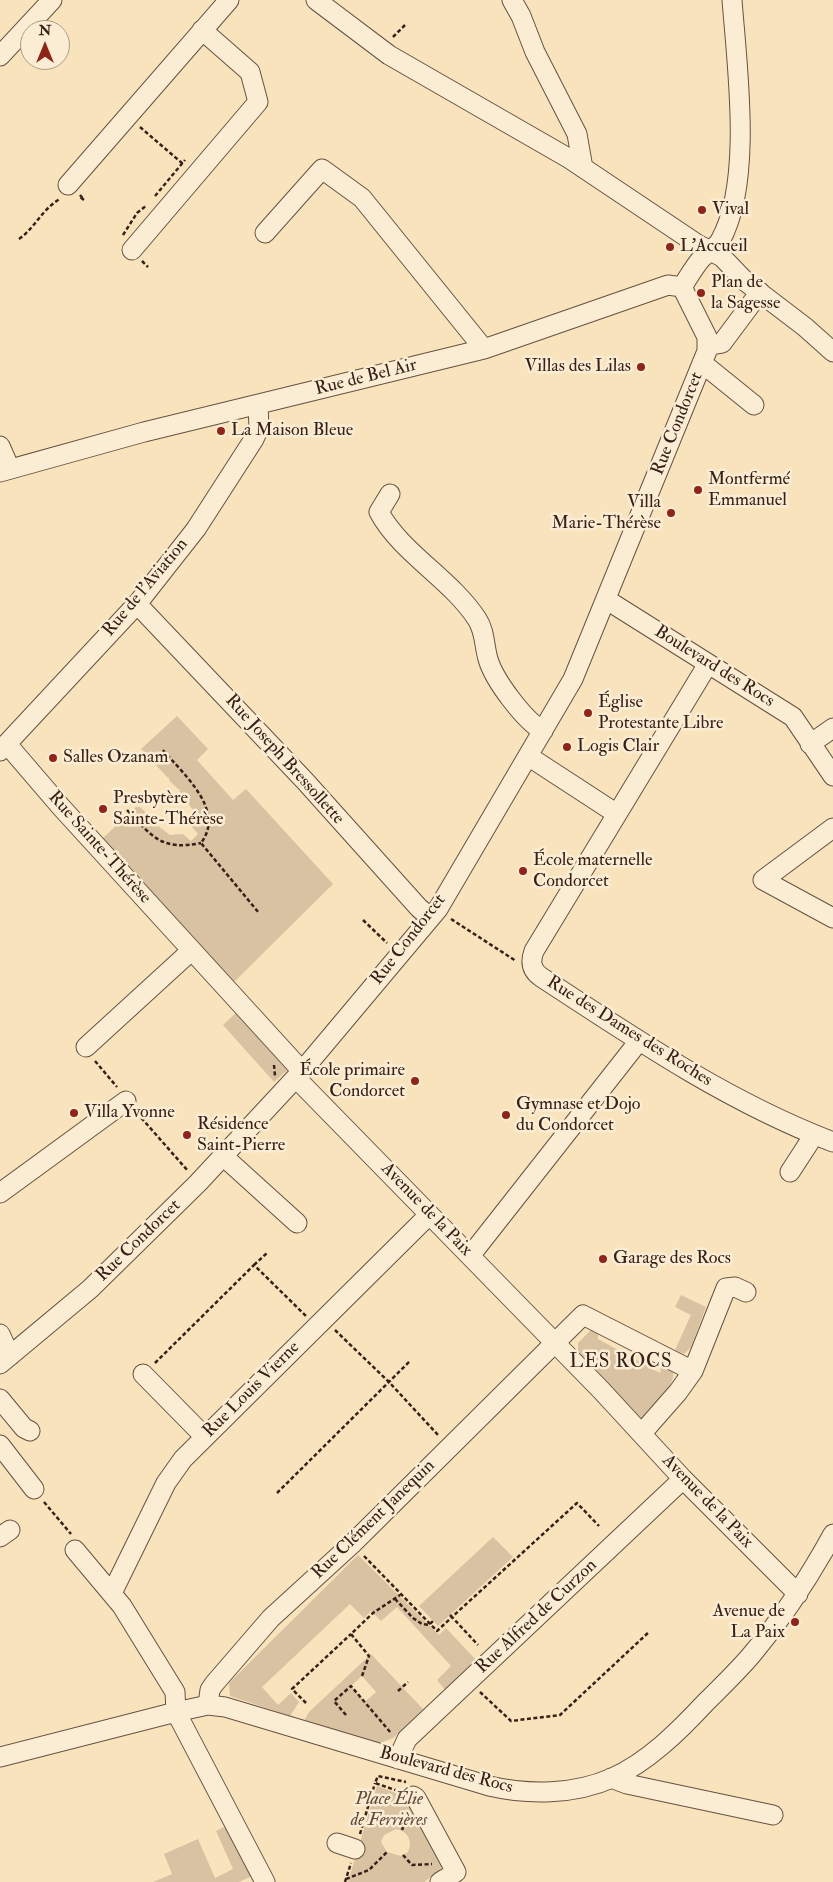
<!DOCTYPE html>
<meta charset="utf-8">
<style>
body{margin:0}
#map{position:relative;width:833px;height:1882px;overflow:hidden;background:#f9e3bd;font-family:"IM FELL Double Pica",serif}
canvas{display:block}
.north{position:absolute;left:20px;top:20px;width:50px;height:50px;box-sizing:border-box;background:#fbedd4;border:1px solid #ac9b88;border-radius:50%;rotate:0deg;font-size:14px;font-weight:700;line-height:20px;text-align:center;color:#362017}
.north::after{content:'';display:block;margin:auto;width:18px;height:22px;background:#8f2418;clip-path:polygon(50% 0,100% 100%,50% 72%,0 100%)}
</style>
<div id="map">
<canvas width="833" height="1882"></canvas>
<div class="north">N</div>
</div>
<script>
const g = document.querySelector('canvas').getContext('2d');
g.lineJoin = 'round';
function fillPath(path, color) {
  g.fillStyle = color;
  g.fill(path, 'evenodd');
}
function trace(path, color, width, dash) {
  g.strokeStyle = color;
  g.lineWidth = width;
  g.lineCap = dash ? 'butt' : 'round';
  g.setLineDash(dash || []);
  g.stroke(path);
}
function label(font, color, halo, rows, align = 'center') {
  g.font = font + ' "IM FELL Double Pica",serif';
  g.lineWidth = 5;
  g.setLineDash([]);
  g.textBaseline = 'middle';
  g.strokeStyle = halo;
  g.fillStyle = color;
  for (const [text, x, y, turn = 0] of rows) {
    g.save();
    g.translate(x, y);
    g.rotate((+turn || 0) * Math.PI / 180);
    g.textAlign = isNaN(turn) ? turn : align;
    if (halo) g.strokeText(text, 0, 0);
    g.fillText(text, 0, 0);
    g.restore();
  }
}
fillPath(new Path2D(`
 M177 716 208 749 197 760 233 800 246 789 333 884 231 985 102 839 136 807H140L148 815 147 818 150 817 156 824V827L158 826 170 835 183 834 191 841 198 834 192 827 193 810 179 791 180 789H178L169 780V777L168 778 141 749Z
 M239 1010 292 1066 274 1082 223 1025Z
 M681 1295 706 1307 691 1347 684 1354 675 1350 691 1315 675 1307Z
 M595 1326H598V1339L660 1373 662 1361 673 1371C676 1387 652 1407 642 1419L578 1353V1343Z
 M493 1537 513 1557 438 1626 419 1606Z
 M358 1555 439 1635 446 1628 478 1662 446 1691 437 1680 451 1666 397 1607 381 1621 371 1611 364 1618 350 1604 262 1687 278 1705 291 1693 299 1702 290 1716 230 1696 229 1683Z
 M371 1654 423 1709 393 1738 380 1743 304 1721 309 1712ZM362 1676 376 1692 365 1702 351 1686Z
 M377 1786 412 1799 443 1863 439 1871 424 1882H348ZM396 1829C408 1831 413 1841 408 1852L401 1856 387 1852 381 1842 384 1835Z
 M226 1826 252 1876 239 1882H153L172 1874 164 1854 198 1839 215 1878 233 1869 216 1831Z`), '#d8c2a1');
const minor = new Path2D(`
 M316 0 389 55 570 159 697 244 722 257 746 282 805 327 833 352
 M512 0 521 16 535 52 577 134 583 168
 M0 56 52 0
 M68 185 229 0
 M265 233 322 169 362 198 484 349
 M132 250 258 102 250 72 202 30
 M709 345 722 343 760 292
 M702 363 754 405
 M0 446 10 469
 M0 472 144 432 484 349 668 285 682 287C688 278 694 267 701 259 707 253 715 248 720 241 753 183 737 66 732 0
 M390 494 379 512C401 553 451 579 477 619 485 631 484 645 488 659 494 680 524 720 543 731
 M607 600 793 717 833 776
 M137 604 305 781 419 908 430 917
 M708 664 534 951C530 962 531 970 541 977 634 1038 728 1102 833 1142
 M7 744 61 807 302 1071
 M810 744 833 728
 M0 751 137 604 196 529 254 439 259 428 258 405
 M528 756 617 814
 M833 828 763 880 833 918
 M86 1047 191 951
 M296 1078 601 1390 683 1479 798 1594
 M223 1156 297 1223
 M790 1172 814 1135
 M0 1193 126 1101
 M470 1256 639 1041
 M0 1334 10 1356
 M0 1364 90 1289 198 1183 302 1071 438 909 573 679 707 351V337L682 287
 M143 1374 205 1437
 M0 1399 24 1428 30 1431
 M642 1433 678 1392 693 1371 726 1288 735 1287 746 1292
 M0 1445 34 1489
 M0 1537 10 1530
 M75 1550 122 1606 175 1692 176 1712 208 1705 225 1707 489 1786C528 1795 574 1795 612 1778 648 1762 679 1731 706 1702 722 1686 739 1670 753 1653 784 1616 810 1576 833 1534
 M112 1593 166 1483 183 1459 429 1215
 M208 1705 210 1690 214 1684 271 1618 352 1544 583 1315 693 1371
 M0 1757 176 1712 265 1882
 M398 1759 407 1739 683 1479
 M611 1778 627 1784 773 1815
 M413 1796 416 1798 456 1872 440 1882
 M337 1843 355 1849`);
trace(minor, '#675140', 21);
trace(new Path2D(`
 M393 37 405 25
 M140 127 183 164
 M80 195 84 200 80 197
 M155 196 185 160
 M123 235 137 213 147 205
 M19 239C35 228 42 209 60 199
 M142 261 148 267
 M163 750C183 774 226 810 201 843L259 913
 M127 810C153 837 161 851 201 843
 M451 919 516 961
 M363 920 387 943
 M95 1061 117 1087
 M274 1065 275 1076
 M137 1113 188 1171
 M254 1265 267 1253
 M335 1330 389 1382 438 1435
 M155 1363 254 1265 306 1316
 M277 1493 410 1361
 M44 1502 71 1534
 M364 1556 437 1631 452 1617 478 1645
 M395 1599 413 1618 422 1624 429 1625 433 1621
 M450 1615 452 1617 577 1503 599 1526
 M362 1676 369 1656 351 1634 373 1613 400 1595
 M398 1691 408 1682
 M480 1692 511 1721 560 1715 649 1632
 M306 1703 292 1689 351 1634
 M346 1715 334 1701 351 1686 391 1733
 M398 1791 375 1783 378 1776 406 1782
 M402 1830 407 1816
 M360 1834 375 1783
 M403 1855 412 1865 432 1864
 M346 1879 369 1870 387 1852
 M345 1882 351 1863`), '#362017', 2.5, [4, 2.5]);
trace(minor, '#fbedd4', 19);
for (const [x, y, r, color] of [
 [702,210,5,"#8f2418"],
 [670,247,5,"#8f2418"],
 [701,293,5,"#8f2418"],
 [641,367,5,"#8f2418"],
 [221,431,5,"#8f2418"],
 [698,490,5,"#8f2418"],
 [671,513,5,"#8f2418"],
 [588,713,5,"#8f2418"],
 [567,747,5,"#8f2418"],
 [53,758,5,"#8f2418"],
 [103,809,5,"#8f2418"],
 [523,871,5,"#8f2418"],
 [415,1081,5,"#8f2418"],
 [74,1113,5,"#8f2418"],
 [506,1115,5,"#8f2418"],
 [187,1135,5,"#8f2418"],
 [603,1259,5,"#8f2418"],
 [795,1622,5,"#8f2418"]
]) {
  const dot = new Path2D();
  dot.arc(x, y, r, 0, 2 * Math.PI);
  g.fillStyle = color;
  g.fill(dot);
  trace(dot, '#fbedd4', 2);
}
label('18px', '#362017', '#fbedd4', [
 ["Vival",712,210],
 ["L'Accueil",680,247],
 ["Plan de",711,283],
 ["la Sagesse",711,304],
 ["Villas des Lilas",631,367,"right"],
 ["La Maison Bleue",231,431],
 ["Montfermé",708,480],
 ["Emmanuel",708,501],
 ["Villa",661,503,"right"],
 ["Marie-Thérèse",661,524,"right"],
 ["Église",598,703],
 ["Protestante Libre",598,724],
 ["Logis Clair",577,747],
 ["Salles Ozanam",63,758],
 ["Presbytère",113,799],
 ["Sainte-Thérèse",113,820],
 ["École maternelle",533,861],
 ["Condorcet",533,882],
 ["École primaire",405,1071,"right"],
 ["Condorcet",405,1092,"right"],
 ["Gymnase et Dojo",516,1105],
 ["du Condorcet",516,1126],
 ["Villa Yvonne",84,1113],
 ["Résidence",197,1125],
 ["Saint-Pierre",197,1146],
 ["Garage des Rocs",613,1259],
 ["Avenue de",785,1612,"right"],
 ["La Paix",785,1633,"right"]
], 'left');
label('18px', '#362017', '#fbedd4', [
 ["Rue de Bel Air",366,378,-14],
 ["Rue Condorcet",678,424,-68],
 ["Rue de l'Aviation",146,588,-50],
 ["Boulevard des Rocs",714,667,32],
 ["Rue Joseph Bressollette",284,760,48],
 ["Rue Sainte-Thérèse",99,848,48],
 ["Rue Condorcet",409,940,-52],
 ["Rue des Dames des Roches",629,1032,32],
 ["Avenue de la Paix",426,1210,46],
 ["Rue Condorcet",139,1241,-44],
 ["Rue Louis Vierne",252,1390,-45],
 ["Avenue de la Paix",707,1502,46],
 ["Rue Clément Janequin",374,1520,-44],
 ["Rue Alfred de Curzon",537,1617,-43],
 ["Boulevard des Rocs",446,1771,15]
]);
label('italic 18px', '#5e483a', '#fbedd4', [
 ["Place Élie",389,1800],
 ["de Ferrières",389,1821]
]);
g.letterSpacing = '1px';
label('19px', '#362017', '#fbedd4', [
 ["LES ROCS",621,1363]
]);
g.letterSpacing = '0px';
</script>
